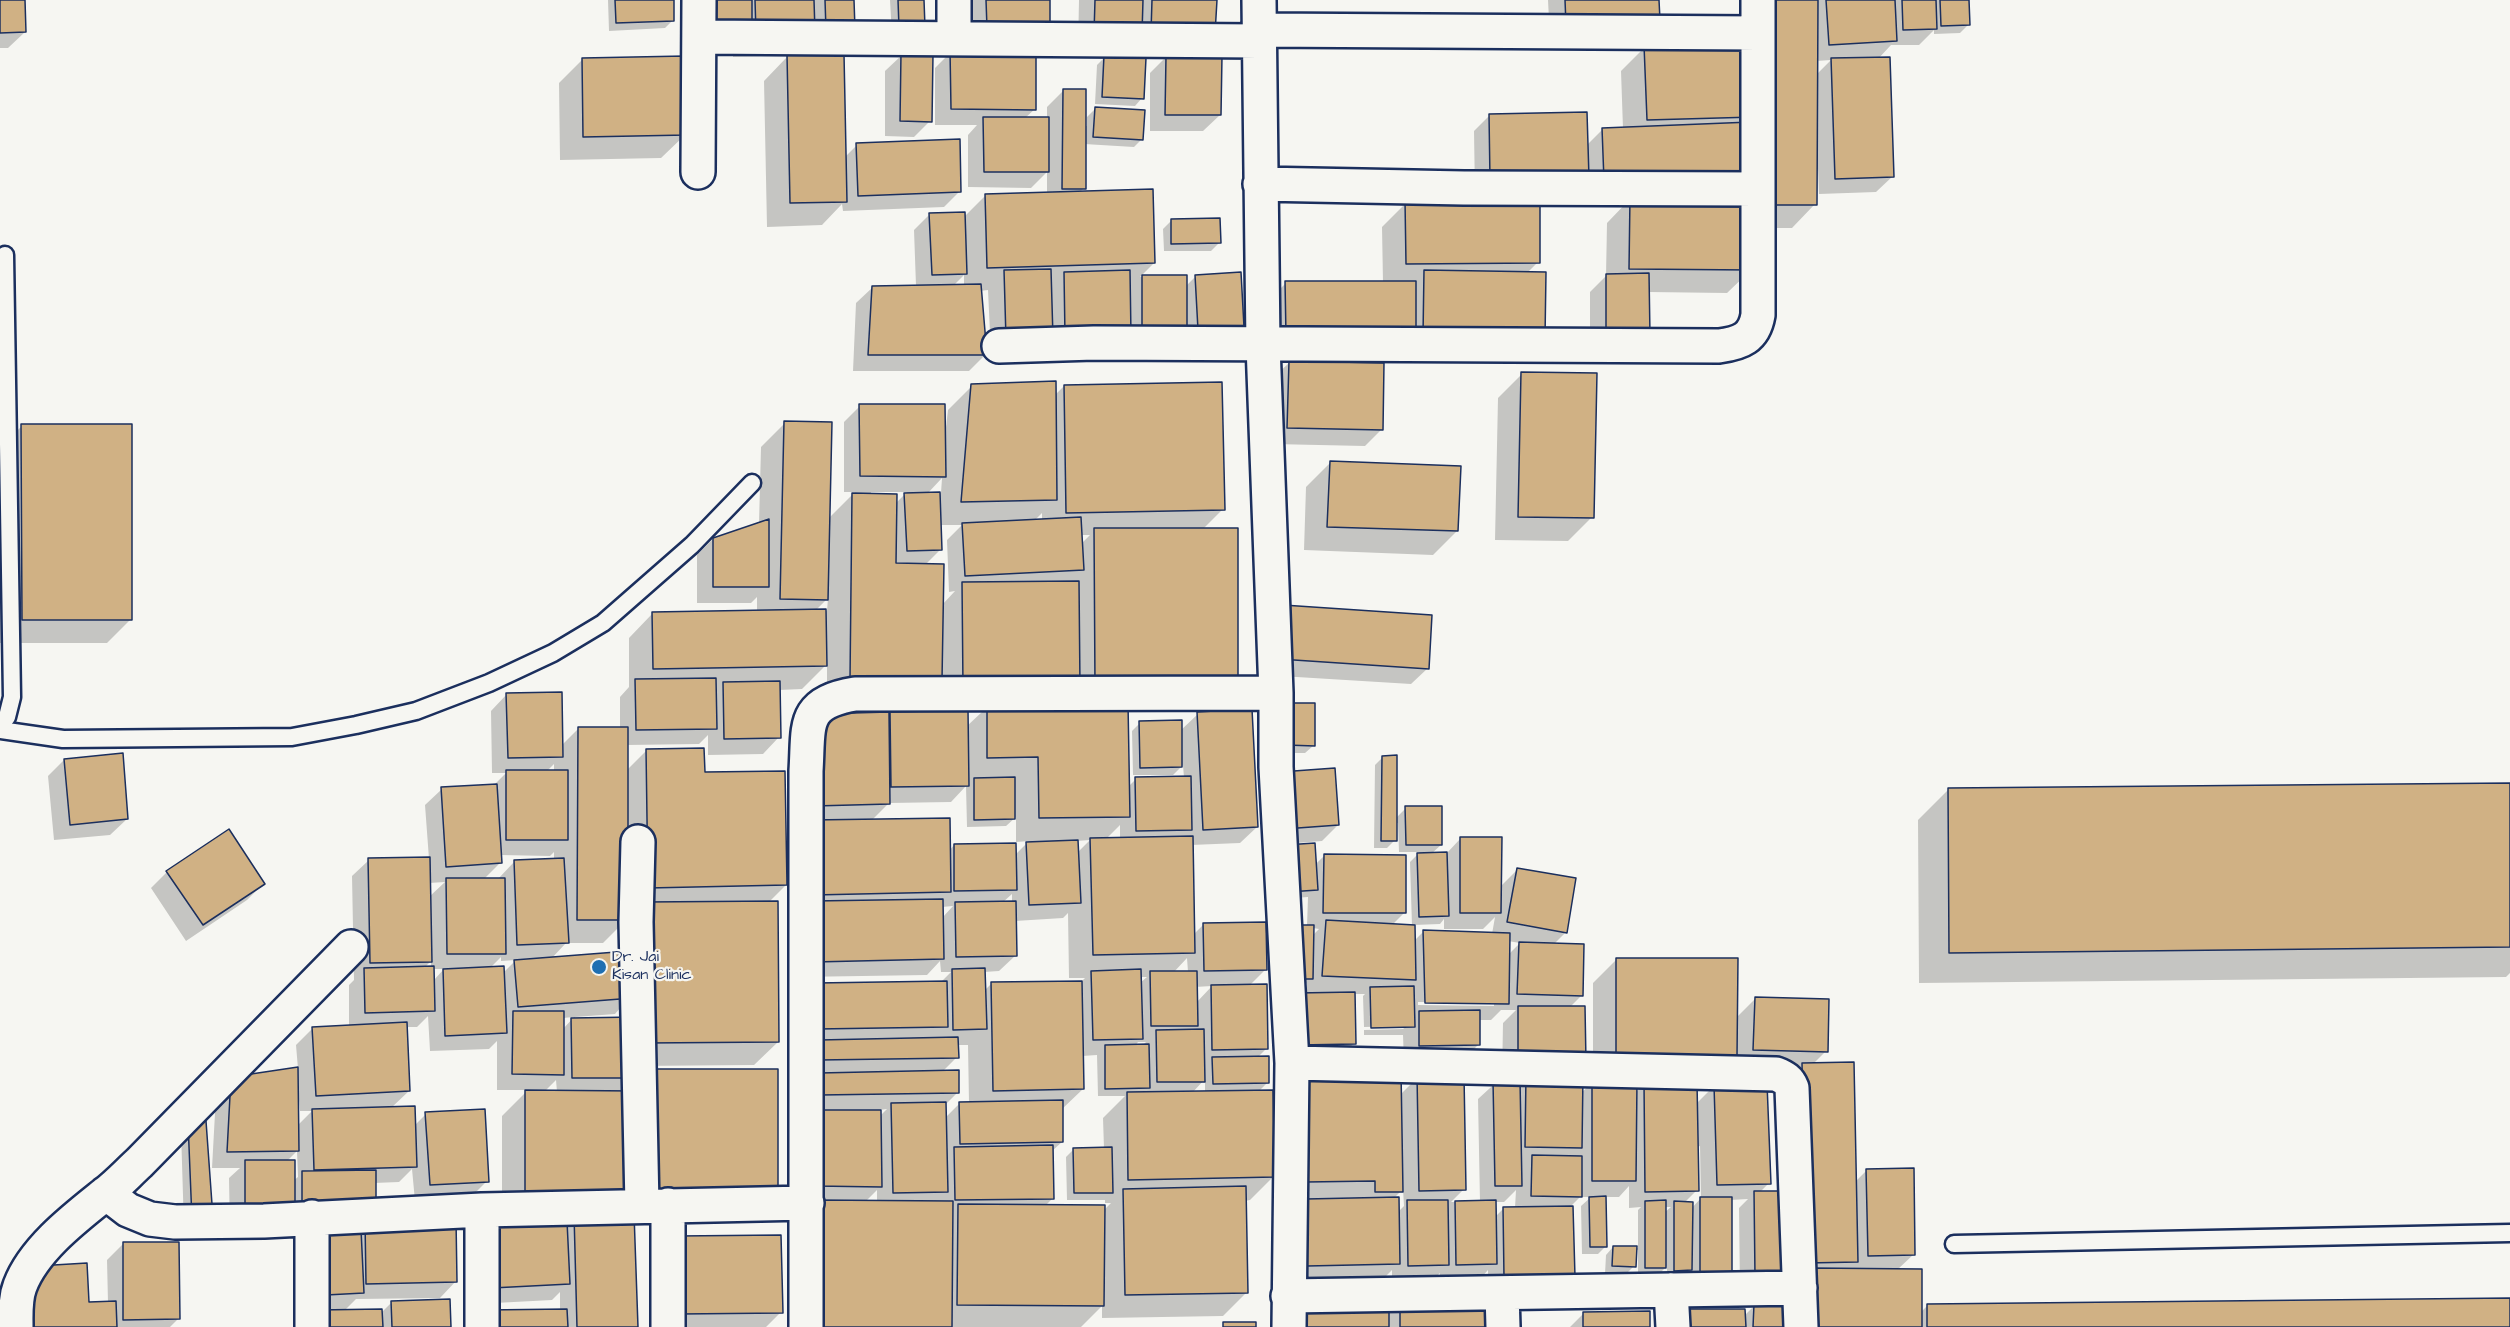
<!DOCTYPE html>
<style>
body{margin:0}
canvas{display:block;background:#f6f6f2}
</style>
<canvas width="2510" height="1327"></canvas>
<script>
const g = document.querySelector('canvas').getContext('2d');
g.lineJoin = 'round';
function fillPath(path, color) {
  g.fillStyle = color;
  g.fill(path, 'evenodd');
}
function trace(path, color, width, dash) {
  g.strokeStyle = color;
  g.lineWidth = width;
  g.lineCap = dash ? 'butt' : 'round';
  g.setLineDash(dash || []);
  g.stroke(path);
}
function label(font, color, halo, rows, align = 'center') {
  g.font = font + ' "Architects Daughter",sans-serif';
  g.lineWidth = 4.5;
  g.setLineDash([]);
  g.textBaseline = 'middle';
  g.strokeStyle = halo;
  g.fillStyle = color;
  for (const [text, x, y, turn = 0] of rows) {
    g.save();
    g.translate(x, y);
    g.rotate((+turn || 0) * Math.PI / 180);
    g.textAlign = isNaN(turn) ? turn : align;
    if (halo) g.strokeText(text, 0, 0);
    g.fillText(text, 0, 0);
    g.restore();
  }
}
fillPath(new Path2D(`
 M0 0H24L25 32 8 48H0Z
 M608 0H672V21L665 28 609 31Z
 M687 0H853L810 34 789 55 733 57 732 40Z
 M890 0H922L892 36Z
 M970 0H1049L971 43Z
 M1079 0H1215L1214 33 1078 48Z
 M1548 0H1657L1550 40Z
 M1751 0H1967L1968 25 1960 33 1934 34V30L1919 45H1891L1878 59 1893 176 1876 192 1819 194 1818 169H1816L1815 204 1792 228H1752L1751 270 1727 293 1648 292 1590 351V292L1606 276 1607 223 1630 199 1475 195 1474 131 1490 115 1586 146 1603 129H1623L1621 71 1645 47 1751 44ZM1831 60 1816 75V61Z
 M951 52 1035 109 1025 118H1047V107L1063 91 1084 126H1087V117L1095 109 1142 139 1134 147 1084 144V188L1080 192 1154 263 1140 277H1186V286L1196 276 1242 327 1226 343 991 355 988 290 980 291 985 355 969 371H853L856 303 873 287 916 286 914 230 930 214 963 218 986 195 1047 193V172L1031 188 968 187V135L977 125H935V68ZM964 275V285L953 286Z
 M902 55 930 121 914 137 885 136V71Z
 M787 57 845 157 857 145 960 191 944 207 843 211 842 204 822 225 767 227 764 81Z
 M1105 57 1142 98 1135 106 1095 104 1097 65Z
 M1166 57 1220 115 1203 131H1150V73Z
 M583 59 685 135 661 158 560 160 559 83Z
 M1406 203 1538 262 1527 273 1544 337 1270 352V299L1286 283H1383L1382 227Z
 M1171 221 1219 243 1211 251H1164L1163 229Z
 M1290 362 1381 430 1365 446 1272 444 1273 378Z
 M1522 374 1592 517 1568 541 1495 540 1498 398Z
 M972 386 1054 396 1064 386 1223 509 1202 530 1213 710H1127L1128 787 1136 779 1184 778 1183 765 1173 775H1133L1132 731 1140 723 1180 731 1198 714 1257 827 1240 843 1191 845 1193 935 1203 925 1266 969 1249 986 1266 1049 1258 1057 1268 1082 1258 1092 1273 1177 1250 1200 1245 1201 1247 1292 1223 1316 1102 1318V1306L1081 1327H789L790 1225 801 1001 940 983 951 972H941L940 961 927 975 798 977 797 918H789L788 845 813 821H798L891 713 940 712V680L827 702V664L802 689 779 690V737L763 754 708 755V735L699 744 627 745V770L646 751 703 774 786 885 768 903 778 1042 754 1065 634 1066V1077L619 1092 633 1220 636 1327H471L560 1310V1292L552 1300 476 1304 502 1214V1116L528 1090H497V1041L489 1049 430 1051 428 1016 417 1027H406L409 1091 391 1108 414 1126 426 1114 487 1181 471 1197 415 1201 412 1169 399 1182 374 1183 375 1213 456 1281 440 1298 356 1299 344 1311 381 1313 392 1302 449 1327H303L323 1233H230L229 1178 240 1168H212L216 1095 298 1069 296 1045 312 1029 349 1027V985L354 980 352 876 369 860 429 859 425 805 442 789 493 786 506 773H492L491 711 507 694 562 745 578 729 620 728V697L629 687V638L652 614 757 612V597L751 603H697V555L713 539 759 524 761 447 785 423 828 519 855 492H844V422L860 406 946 427 948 410ZM942 478 941 493 927 494ZM871 492H907L895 504 871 495ZM1042 513V521H1034ZM940 525H962L947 540 949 592 955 591 942 605 925 565 941 549ZM1081 535H1090L1081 544ZM828 598 827 611H815ZM966 711H983L966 727ZM554 764V772H546ZM966 786 967 827 1006 826 1016 817V842L1029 841 1015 855 954 845 949 851 872 820 889 803 951 802ZM1120 825V839H1106ZM1090 840 1077 853 1076 841ZM554 852V860L514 862 498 879H484L500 863V855L550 856ZM445 882 429 897V883ZM1012 894V903H1002ZM953 906 942 918V907ZM1068 913 1069 978H1085L1081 982 991 984 984 991V972L999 971 1016 955 1015 921 1063 918ZM621 925V953L551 959 566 943H603ZM501 957V961L516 960 503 973 489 969ZM1187 958 1188 972 1173 973ZM431 961V968H424ZM433 969H444L433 981ZM1140 977H1147L1140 983ZM1212 986 1196 1003 1195 987ZM621 1007 622 1019H575V1017L615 1014ZM574 1017 563 1029V1018ZM1138 1042H1146L1143 1045 1135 1046ZM957 1045H968L969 1103H960L945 1118V1105L958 1092 942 1072 957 1057ZM1097 1055 1098 1096H1125L1103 1118 1104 1149H1074L1066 1157 1067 1200H1105V1203H1111L1104 1210 1045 1206 1053 1198 1052 1151 1062 1142 1061 1110 1083 1089 1082 1056ZM1205 1079V1092L1192 1093ZM556 1080 557 1092H544ZM297 1100H299L300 1111H312L297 1126ZM887 1109 879 1117V1110ZM297 1151 298 1177 293 1181 287 1161ZM877 1190V1202H865Z
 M22 426 131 619 107 643H0V447Z
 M1330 463 1457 531 1433 555 1304 550 1306 487Z
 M1267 623 1428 668 1411 684 1264 675Z
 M1288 704 1313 746 1305 753H1279Z
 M1383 757 1396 818 1406 808 1441 845 1431 854H1446L1461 838 1500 887 1517 870 1566 932 1553 945 1582 995 1569 1008 1581 1093 1593 1082V983L1617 959 1736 1018 1755 999 1826 1051 1813 1064 1855 1182 1867 1170 1914 1254 1897 1270 1921 1312 1927 1306 2510 1300V1327H1664L1744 1316 1754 1306H1797L1740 1292 1739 1208 1748 1199 1730 1200V1278H1667V1266L1657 1276 1638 1275V1250H1635L1634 1266 1626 1274H1605L1606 1255 1613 1247 1638 1248V1210L1641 1207 1629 1208V1186L1619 1197H1604L1606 1246 1598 1254H1582L1581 1206 1591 1197H1580L1571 1206 1573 1276 1488 1294V1270L1479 1280H1440V1273L1432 1281 1392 1282V1270L1382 1280 1291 1282 1281 1097 1400 1095 1418 1077 1464 1189 1451 1202H1480L1478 1099 1502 1077 1503 1023 1516 1010H1501L1491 1020H1478L1479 1044 1462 1061 1404 1062 1403 1035H1364V1030L1403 1029 1406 1026 1364 1027 1363 996 1365 994H1354V1043L1338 1060 1282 1061 1307 994V983L1304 986H1282L1307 926 1308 897 1280 899 1324 856 1404 913 1392 925 1412 926 1410 862 1420 852H1399L1398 823H1395V840L1387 848H1374L1375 765ZM1495 917 1492 934 1424 931 1414 941V925L1440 924 1444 919V929H1483ZM1313 928 1319 929 1313 935ZM1508 941 1520 943 1508 955ZM1418 1002 1494 1003V1006L1418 1005ZM1738 1054V1066L1799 1067 1778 1088 1781 1192H1760L1769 1183 1714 1086 1696 1104 1644 1084 1635 1093V1080L1712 1081ZM1700 1146 1701 1198 1691 1209 1684 1203 1697 1190V1147ZM1403 1189 1404 1206 1398 1212 1394 1198ZM1516 1190 1515 1208H1504L1494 1218V1202H1504ZM1664 1207H1671L1664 1213Z
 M64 760 127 819 110 835 54 840 48 776Z
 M2510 784V973L2506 977 1919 983 1918 820 1948 790Z
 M1264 790 1338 825 1322 841 1269 845Z
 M167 872 263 884 247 900 186 941 151 888Z
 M205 1122 212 1218 184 1228 181 1131Z
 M123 1244 178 1319 170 1327H3L87 1304 108 1303 107 1260Z
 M662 1254 781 1312 766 1327H663Z
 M1401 1301 1488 1327H1291L1307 1309 1387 1315Z
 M1584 1313 1649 1327H1570Z`), '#0003');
const building = new Path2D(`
 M0 0H25L26 32 0 33Z
 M615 0H674V21L616 23Z
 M702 0H752V25L701 23Z
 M755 0H814L815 32 756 33Z
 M825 0H854L855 29 826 30Z
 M898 0H924L925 27 899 28Z
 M986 0H1050V27L987 28Z
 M1095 0H1143L1142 34 1094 33Z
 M1152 0H1217L1215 34 1151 32Z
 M1565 0H1659L1660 20 1566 25Z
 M1775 0H1818L1817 205H1774Z
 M1826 0H1895L1897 41 1829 45Z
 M1902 0H1936L1937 29 1903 30Z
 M1940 0H1969L1970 25 1941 26Z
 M1753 42 1755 117 1647 120 1644 45Z
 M950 50H1036V110L951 109Z
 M901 53 933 54 932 122 900 121Z
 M844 54 847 202 790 203 787 55Z
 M1104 55 1146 58 1144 99 1102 97Z
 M685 56 687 135 583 137 582 58Z
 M1166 56H1222L1221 115H1165Z
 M1890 57 1894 177 1835 179 1831 58Z
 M1063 89H1086V189H1062Z
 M1095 107 1145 110 1143 140 1093 137Z
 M1587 112 1589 178 1490 180 1489 114Z
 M983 117H1049V172H984Z
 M1751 122 1754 176 1604 181 1602 128Z
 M960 139 961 192 858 196 856 143Z
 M1153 189 1155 263 987 268 985 194Z
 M1630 197 1754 200 1752 270 1629 269Z
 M1540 200V263L1406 264 1405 201Z
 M965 212 967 274 932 275 929 213Z
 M1220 218 1221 243 1171 244V219Z
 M1051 269 1053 338 1006 339 1004 270Z
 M1130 270 1131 336 1065 337 1064 272Z
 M1424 270 1546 272 1545 338 1423 335Z
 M1241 272 1244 327 1198 330 1195 275Z
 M1649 273 1650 336H1606V274Z
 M1142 275H1187V338H1142Z
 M1285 281H1416V335L1286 336Z
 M981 284 987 355H868L872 286Z
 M1289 361 1384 363 1383 430 1287 428Z
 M1521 372 1597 373 1594 518 1518 517Z
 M1056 381 1057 500 961 502 971 384Z
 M1222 382 1225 510 1066 513 1064 385Z
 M859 404H945L946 477 860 476Z
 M784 421 832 422 828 600 780 599Z
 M21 424H132V620H22Z
 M1330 461 1461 466 1458 531 1327 527Z
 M940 492 942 550 907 551 904 493Z
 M852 493 897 494 896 563 944 564 942 680 850 679Z
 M1081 517 1084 570 965 576 962 523Z
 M769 519V587H713V538Z
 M1094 528H1238V686L1095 687Z
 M1079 581 1080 687 963 688 962 582Z
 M1283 605 1432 615 1429 669 1279 659Z
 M826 609 827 666 653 669 652 612Z
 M716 678 717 729 636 730 635 679Z
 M780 681 781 738 724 739 723 682Z
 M562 692 563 757 508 758 506 693Z
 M1128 703 1130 817 1039 818 1038 757 987 758V705Z
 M1287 703H1315V746L1286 745Z
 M1252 709 1258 827 1203 830 1197 712Z
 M968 710 969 786 891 787 890 712Z
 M889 712 890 804 814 806 815 714Z
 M1182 720V767L1140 768 1139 721Z
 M578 727H628V920H577Z
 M704 748 705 772 785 771 787 885 648 888 646 749Z
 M123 753 128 819 70 825 64 759Z
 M1397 755V841H1381L1382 756Z
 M1335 768 1339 825 1284 829 1280 772Z
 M506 770H568V840H506Z
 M1191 776 1192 830 1136 831 1135 777Z
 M1015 777V819L974 820V778Z
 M2510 783V947L1949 953 1948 788Z
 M497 784 502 863 446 867 441 787Z
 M1405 806H1442V845H1406Z
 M950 818 951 892 813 895 811 820Z
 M229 829 265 884 203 925 166 871Z
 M1193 836 1195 953 1093 955 1090 838Z
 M1460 837H1502L1501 913H1460Z
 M1078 840 1081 903 1029 905 1026 842Z
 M1016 843 1017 890 954 891V844Z
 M1315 843 1318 890 1288 892 1285 845Z
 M1447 852 1449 916 1419 917 1417 853Z
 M1324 854 1406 855V913H1323Z
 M430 857 432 962 370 963 368 858Z
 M564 858 569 943 517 945 514 860Z
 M1517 868 1576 878 1567 933 1507 922Z
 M446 878H505L506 954H447Z
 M943 899 944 959 814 962 813 901Z
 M778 901 779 1042 645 1043 644 902Z
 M1016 901 1017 956 956 957 955 902Z
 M1326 920 1415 925 1416 980 1322 976Z
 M1266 922 1267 970 1204 971 1203 923Z
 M1290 925H1314L1313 979H1289Z
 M1423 930 1510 933 1509 1004 1425 1003Z
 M1519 942 1584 944 1583 996 1517 994Z
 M629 951 633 998 518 1007 514 960Z
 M1616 958H1738L1737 1057 1616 1056Z
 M434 966 435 1011 365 1013 364 968Z
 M504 966 507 1033 445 1036 443 969Z
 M985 968 987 1029 953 1030 952 969Z
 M1141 969 1143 1039 1093 1040 1091 971Z
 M1150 971H1197L1198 1026H1151Z
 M947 981 948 1027 817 1029 816 983Z
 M1082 981 1084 1089 993 1091 991 982Z
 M1267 984 1268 1049 1212 1050 1211 985Z
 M1414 986 1415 1027 1371 1028 1370 987Z
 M1355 992 1356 1044 1298 1045 1297 993Z
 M1755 997 1829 999 1828 1052 1753 1050Z
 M1518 1006H1585L1586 1062H1518Z
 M1480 1010V1045L1419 1046V1011Z
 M513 1011H564V1075L512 1074Z
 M636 1017V1078H572L571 1018Z
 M407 1022 410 1091 316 1096 312 1027Z
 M1204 1029 1205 1082H1157L1156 1030Z
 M958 1037 959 1058 819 1060V1040Z
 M1149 1044 1150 1088 1105 1089V1045Z
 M1269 1056V1083L1213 1084 1212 1057Z
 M1854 1062 1858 1262 1806 1263 1802 1063Z
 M298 1067 299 1151 227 1152 231 1077Z
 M648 1069H778V1197H649Z
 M959 1070V1093L820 1095 819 1073Z
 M1401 1070 1403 1192H1375V1181L1306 1182 1304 1072Z
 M1526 1074 1583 1075 1582 1148 1525 1147Z
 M1417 1075H1464L1466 1190 1419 1191Z
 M1520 1080 1522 1186H1495L1493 1081Z
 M1592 1080H1637L1636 1181H1592Z
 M1697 1082 1699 1191 1645 1192 1644 1083Z
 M1767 1083 1771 1184 1717 1185 1714 1085Z
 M525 1090 634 1091 633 1192 525 1191Z
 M1273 1090 1275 1177 1128 1180 1127 1092Z
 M1063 1100V1142L960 1144 959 1102Z
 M946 1102 948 1192 893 1193 891 1103Z
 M415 1106 417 1167 314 1170 312 1109Z
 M485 1109 489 1182 430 1185 425 1112Z
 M815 1110H881L882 1187 816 1186Z
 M206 1121 213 1218 192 1220 188 1122Z
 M1053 1145 1054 1199 955 1200 954 1147Z
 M1112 1147 1113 1193H1074L1073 1148Z
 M1532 1155 1582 1156V1197L1531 1196Z
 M245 1160H295V1216L245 1217Z
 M1914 1168 1915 1255 1868 1256 1866 1169Z
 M376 1170V1213L302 1215V1171Z
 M1246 1186 1248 1293 1125 1295 1123 1189Z
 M1754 1191H1785L1786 1277H1755Z
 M1606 1196 1607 1247H1590L1589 1197Z
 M1399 1197 1400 1264 1307 1266 1306 1199Z
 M1700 1197H1732V1278H1700Z
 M814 1200 953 1201 952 1327H812Z
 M1407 1200H1448L1449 1265 1408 1266Z
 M1496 1200 1497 1264 1456 1265 1455 1201Z
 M1666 1200V1268H1645V1201Z
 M1674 1201 1693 1202 1692 1270 1674 1271Z
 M958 1204 1105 1205 1104 1306 957 1305Z
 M1573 1206 1575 1277 1504 1278 1503 1207Z
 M634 1213 638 1327H577L574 1214Z
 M456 1219 457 1282 366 1284 365 1221Z
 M567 1221 570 1284 492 1288 490 1225Z
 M361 1229 364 1293 326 1295 322 1231Z
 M781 1235 783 1313 679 1314 677 1236Z
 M123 1242H179L180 1319 123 1320Z
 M1613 1246H1637L1636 1267 1612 1266Z
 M87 1263 89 1302 116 1301 117 1327H22L37 1266Z
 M1812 1268 1922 1269V1327H1812Z
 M1489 1298V1327H1400V1300Z
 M2510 1298V1327H1927V1304Z
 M450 1299 451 1327H392L391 1301Z
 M1754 1304H1797V1327H1753Z
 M1389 1306V1327H1307L1306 1308Z
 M382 1309 383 1327H319L318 1310Z
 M567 1309 568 1327H486L485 1310Z
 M1680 1309H1745L1746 1327H1680Z
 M1650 1311V1327H1583V1312Z
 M1223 1322H1256V1327H1223Z`);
fillPath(building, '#d0b184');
trace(building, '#1b2f5e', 1.5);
const lane = new Path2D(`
 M0 726 7 717 12 697 5 255
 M0 730 63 739 292 737 356 725 416 711 489 683 553 653 603 623 692 545 752 483
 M1954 1244 2510 1233`);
const street = new Path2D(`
 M954 0V37
 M1259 0 1263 345 1276 693V767L1292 1063 1289 1327
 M1259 30 1758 33
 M699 37 1259 41
 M698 172 699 0
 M1260 184 1464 188 1758 189
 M999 346 1094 343 1719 346C1741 343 1754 338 1758 315V0
 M638 842 636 922 642 1206
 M1292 1063 1776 1074C1784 1077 1789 1080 1792 1088L1801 1327
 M106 1193 128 1210 150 1219 175 1222 264 1221 482 1210 807 1203
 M312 1217V1327
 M1671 1290 1673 1327
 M1502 1293 1503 1327
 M1288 1296 1800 1288
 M16 1327C16 1313 15 1299 20 1286 34 1249 75 1218 105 1194 117 1185 128 1173 139 1163L351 947
 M482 1327V1210
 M668 1327V1205
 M806 1327V771C809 725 801 703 855 694L1276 693`);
trace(lane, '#1b2f5e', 21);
trace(street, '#1b2f5e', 38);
trace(lane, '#f6f6f2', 16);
trace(street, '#f6f6f2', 33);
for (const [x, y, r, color] of [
 [599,967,8,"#1f6fb2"]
]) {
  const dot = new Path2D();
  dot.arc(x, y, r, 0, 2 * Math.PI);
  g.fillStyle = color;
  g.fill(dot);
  trace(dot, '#f6f6f2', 2);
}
label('16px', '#1b2f5e', '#f6f6f2', [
 ["Dr. Jai",612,958],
 ["Kisan Clinic",612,976]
], 'left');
</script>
